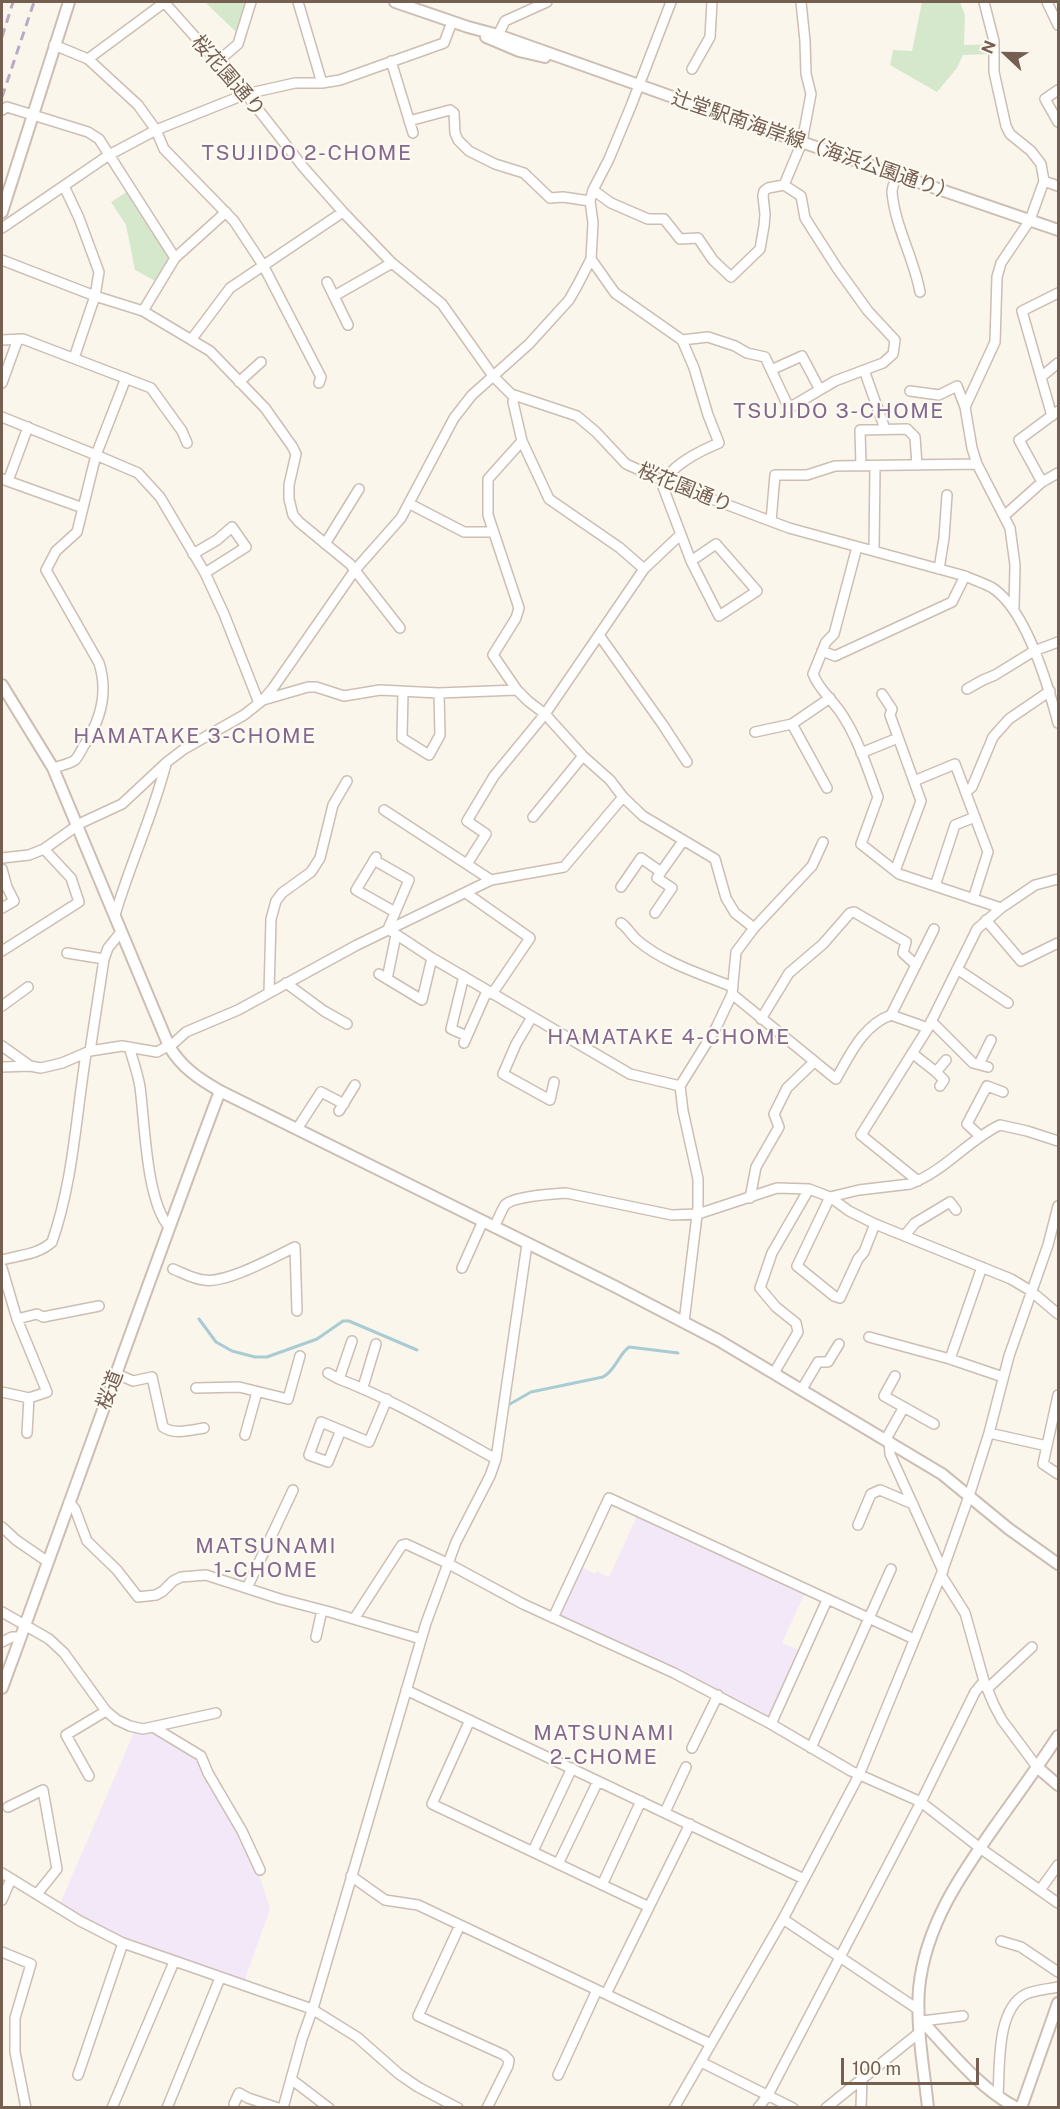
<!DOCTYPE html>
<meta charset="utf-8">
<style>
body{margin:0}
#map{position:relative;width:1060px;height:2109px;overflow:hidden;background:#fbf6ec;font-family:"Public Sans",sans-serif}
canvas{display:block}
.frame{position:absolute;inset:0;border:3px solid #745f51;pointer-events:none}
.north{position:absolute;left:976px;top:24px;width:60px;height:60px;-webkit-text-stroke:4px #fdfaf2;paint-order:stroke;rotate:292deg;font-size:16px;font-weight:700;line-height:24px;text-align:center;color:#745f51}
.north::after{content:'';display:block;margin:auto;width:21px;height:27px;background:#745f51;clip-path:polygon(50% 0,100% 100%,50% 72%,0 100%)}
.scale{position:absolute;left:841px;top:2058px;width:138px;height:27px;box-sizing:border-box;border:3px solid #745f51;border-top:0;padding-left:8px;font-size:18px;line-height:21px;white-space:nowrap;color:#745f51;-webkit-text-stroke:4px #fdfaf2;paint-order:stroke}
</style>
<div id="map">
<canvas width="1060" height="2109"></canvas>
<div class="frame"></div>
<div class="north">N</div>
<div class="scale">100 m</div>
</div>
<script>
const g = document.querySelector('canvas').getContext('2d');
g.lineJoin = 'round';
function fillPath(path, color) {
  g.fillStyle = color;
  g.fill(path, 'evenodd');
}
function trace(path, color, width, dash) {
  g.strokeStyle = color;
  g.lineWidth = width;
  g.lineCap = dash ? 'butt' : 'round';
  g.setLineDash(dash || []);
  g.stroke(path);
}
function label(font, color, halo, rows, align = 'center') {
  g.font = font + ' "Public Sans","Noto Sans JP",sans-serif';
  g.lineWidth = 4.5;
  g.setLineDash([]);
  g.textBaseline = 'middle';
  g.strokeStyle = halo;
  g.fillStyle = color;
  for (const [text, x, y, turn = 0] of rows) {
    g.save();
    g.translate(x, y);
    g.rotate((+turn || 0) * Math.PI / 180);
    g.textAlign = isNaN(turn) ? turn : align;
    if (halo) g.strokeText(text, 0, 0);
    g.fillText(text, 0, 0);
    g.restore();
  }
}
fillPath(new Path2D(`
 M638 1514 805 1593 782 1643 801 1651 768 1719 560 1619 558 1615 580 1566 595 1574 596 1571 609 1577Z
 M135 1730 155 1732 194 1754 211 1787 238 1828 259 1874 270 1909 244 1982 117 1936 60 1904Z`), '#f3e8f8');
fillPath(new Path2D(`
 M205 2H247L237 33Z
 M922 2H960L965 15 964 45 992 44 991 54 963 55 957 68 937 92 890 65 893 50 912 51Z
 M128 191 171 257 157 282 135 270 126 225 111 202Z`), '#d6e8cb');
trace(new Path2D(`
 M199 1319 216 1342 232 1351 255 1357H267L317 1339 343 1321H349L417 1350
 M510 1404 531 1392 603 1377C616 1370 618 1355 629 1347L678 1353`), '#a9cbd3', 3);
const minor = new Path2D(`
 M164 2 246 94 304 168 343 212 392 263 442 304 493 376 511 394 577 416 596 432 626 464 664 481 789 528 965 576C974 580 983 583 991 587 1026 608 1048 685 1058 723
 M298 2 322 83
 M1047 2 1058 25
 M498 35 505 21 547 2
 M54 45 88 59 138 105 156 130 164 149 234 221 263 265 321 377 319 383
 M88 59 165 2
 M391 61 413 133
 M217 62 238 44 251 2
 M692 69 710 37 712 2
 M1058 90 1045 99 1058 122
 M2 110 7 107 88 132 99 139 175 258
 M409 121 450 110 454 113 455 133 458 140 469 151 495 164 524 173 550 198 563 197 590 201
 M897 175C895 180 892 187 892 192 895 227 914 258 920 292
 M1044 181 1058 186
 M64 186 79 218 99 272 95 296 74 358
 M593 190 611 203 648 219H664L680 239 698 238 713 260 731 277 760 249 764 226 765 214 763 196 764 191 768 188 784 185 802 142 811 94 806 74 805 41 801 2
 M2 228 109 155 156 130 246 94 295 83H322L340 80 444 43 452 22
 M591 259 615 293 682 340 694 368 708 415 719 443C702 450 666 467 663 487L691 561 719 616 757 591 716 544 691 561
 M2 260 95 296 143 311 210 351 265 408 292 446 296 454 289 485V499L293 515 299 522 350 564 400 628
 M327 282 348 325
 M336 295 392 263
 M143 311 175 258 226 212
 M2 340 23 339 151 388 182 431 187 443
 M682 340 708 337 735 346 747 353 765 357 789 408 835 381 883 363 893 354 895 340 868 311 837 268 805 218 801 196 784 185
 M193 341 194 336 230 288 343 212
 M771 370 802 356 820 390
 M864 370 885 429
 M1041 377 1058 363
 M239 382 261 362
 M2 383 18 339
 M910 391 939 395 957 386 965 407 972 448 977 464 1010 528 1015 565 1014 608
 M515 396 513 402 522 441 549 499 620 548 644 569
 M965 407 995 342 997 277 1001 263 1030 220 1044 181 1041 164 1031 151 1010 134 1006 126 994 72V41L984 2
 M1052 416 1022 311 1058 293
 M2 417 96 455 138 473 160 497 205 573 224 614 259 703
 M522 441 488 479V515L519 608 516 618 493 655 517 690 528 701 545 714 583 756 610 780 623 797 643 816 715 859 726 898 735 913 754 928
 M861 466 860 430 907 429 915 437 917 465
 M2 479 83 508
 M8 481 28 427
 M1042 482 1019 440 1058 411
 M410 504 464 532H492
 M1004 516 1042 482 1058 473
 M771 521 775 475H807L835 466 977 464
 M325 544 359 489
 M857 547 834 634 826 642 813 674C819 690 834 701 843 716 859 741 868 770 878 797L861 844 899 874 1001 908
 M874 551 875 467
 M193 554 217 540 232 527 246 547 205 573
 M939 569 944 538 947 495
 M599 635 663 725 687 762
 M822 651 835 656 952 602 965 576
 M967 689 983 680 995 675 1034 651 1058 642
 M403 692 402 738 429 755 440 735 439 693
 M882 694 892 709 890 715 921 801 895 871
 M263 700 308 687H316L344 696 380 690 439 693 517 690
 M792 724 827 788
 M755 732 792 724 830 698
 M861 753 898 738
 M53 768C59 766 70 764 75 760 79 756 82 748 85 744 101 719 108 691 99 663L46 570 56 551 77 532 96 455 126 378
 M914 781 955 764 988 852 973 899
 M966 792 972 787 993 737 1009 719 1050 691
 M384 810 491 880
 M533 817 583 756
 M376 857 356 890 395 912
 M2 858 29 855 44 849 81 823 122 804 167 762 184 749 244 715 263 700 273 688 355 570 401 518 454 418 472 395 529 344 569 300 577 286 591 259 593 223 590 201 593 190 609 159 631 106 671 2
 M374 860 409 880 388 929
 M467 864 486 834 467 821 494 776 545 714 644 569 680 535
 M2 869 7 887 14 901 2 908
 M935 886 955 825 975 817
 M621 887 641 858 661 872 683 841
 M466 893 530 938 492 994
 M655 913 672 888 657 878 661 872
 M115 915C130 864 153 815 166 764
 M986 920 1021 961 1058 943
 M621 923C628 928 631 935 637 940 664 963 701 974 733 987
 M388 929 432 958 630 1074 680 1086
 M2 951 79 902 71 878 44 849
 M67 953 104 959
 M957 969 1008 1003
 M379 974 422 1000 432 958
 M464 976 451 1029 467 1036
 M387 979 396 935
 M286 983 324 1011 347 1024
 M269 993 271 919 276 901 282 893 311 872 320 858 333 805 347 781
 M732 994 836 1079C850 1055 862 1026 891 1015L928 1028
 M2 1006 28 987
 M891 1015 934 929
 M532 1017 516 1044 503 1074 550 1100 554 1082
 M761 1019 789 973 823 944 850 913 854 912 906 942 903 953 916 965
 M931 1021 973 1063 988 1067
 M464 1043 487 991
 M2 1046 30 1066 41 1068 62 1063 90 1051 122 1046 157 1052 175 1042 186 1032 238 1010 357 945 491 880 564 867 623 797
 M129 1047C133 1060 138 1074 140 1087 145 1124 146 1200 169 1227
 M90 1051 104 959 108 948 121 932
 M912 1053 936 1072 946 1060
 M979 1064 991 1040
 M2 1067 30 1066
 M936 1072 944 1080 940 1086
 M339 1111 355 1085
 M297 1129 321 1092 344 1104
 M980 1136 967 1124 987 1086 1003 1092
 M918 1181 861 1135 928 1028 977 929 1001 908 1035 885 1058 879
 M750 1198 756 1167 779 1127 774 1114 787 1088 814 1062
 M875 1224 864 1252 858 1259 840 1298 834 1296 797 1266 830 1197 859 1190 910 1184C945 1171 968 1140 1000 1125L1027 1131 1058 1141
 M494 1227C498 1220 501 1211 505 1205 514 1196 553 1194 566 1193L672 1215 698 1214 777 1188 809 1189 830 1197 849 1211 875 1224 1011 1279 1031 1291 1058 1314
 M905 1235 915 1223 950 1202 956 1210
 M2 1260C19 1255 38 1255 52 1242 73 1182 76 1117 86 1054
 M2 1268 17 1319 47 1392 29 1398 2 1392
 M462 1268 483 1221
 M173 1269C183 1273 193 1279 204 1280 226 1284 274 1257 295 1247L297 1311
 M17 1319 37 1314 43 1317 99 1306
 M684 1322 698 1207V1179L683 1111 680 1086 716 1028 732 994 736 952 754 928 812 866 823 842
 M869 1337 950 1359 1003 1377
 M352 1341 339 1379C394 1400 445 1431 496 1459
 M950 1359 982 1267
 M328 1373 339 1379
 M774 1373 798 1332 796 1323 776 1307 760 1288 772 1253 809 1189
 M117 1374 133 1381 152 1377 163 1427C174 1435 191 1430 204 1428
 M895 1376 884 1396 934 1424
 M363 1387 376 1344
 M196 1388 239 1387 288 1399 300 1356
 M802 1389 818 1362H828L839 1344
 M1058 1395 1043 1464 1058 1474
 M341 1430 328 1462 309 1455 321 1422 369 1442 387 1399
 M27 1433 29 1398
 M989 1433 1047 1446
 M245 1435 257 1392
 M886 1439 904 1407
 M889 1441 890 1454 943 1571
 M69 1502 75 1509 87 1541 117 1570 138 1597 156 1595 163 1591 173 1581 181 1577 206 1575 280 1599 330 1612 421 1639
 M858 1525 871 1494 880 1490 913 1504
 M2 1527 16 1540 48 1562
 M941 1575 965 1613 984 1681 994 1705 1002 1720 1037 1767
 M247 1588 293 1490
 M2 1612 49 1639 64 1653 106 1711 117 1720 130 1726 143 1729 216 1713
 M553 1618 609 1498 914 1639
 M354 1619 402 1545 406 1544 447 1563 523 1604 674 1673 771 1724 851 1771 921 1802 980 1848 1058 1903
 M316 1637 322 1610
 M2 1642 12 1637H21
 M987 1689 1032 1647
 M406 1690 804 1879
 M470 1720 432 1804 649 1907
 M771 1724 827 1600
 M153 1727 201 1756 208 1773 242 1831 260 1870
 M692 1748 718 1695
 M811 1748 891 1569
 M89 1776 66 1735 106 1711
 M8 1807 43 1790 57 1869 37 1894
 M665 1812 686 1767
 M533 1851 572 1768
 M558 1864 598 1781
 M2 1873 80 1921 123 1943 312 2009 357 2037 399 2074 418 2087 458 2108
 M351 1876 385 1900 418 1905 711 2044
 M602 1885 641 1801
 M1040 1890 1058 1865
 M2 1900 11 1879
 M783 1919 919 2010
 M460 1925 418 2016 504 2055 509 2060 508 2066 487 2108
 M1001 1941 1021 1947 1058 1972
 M2 1952 31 1964 15 2018V2052L26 2108
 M606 1994 690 1824
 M922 2021 963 2016
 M701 2062 793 2108
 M78 2075 123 1943
 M558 2075 597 1990
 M291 2079 329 2108
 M998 2095C1000 2066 996 2009 1026 1994 1036 1990 1048 1989 1058 1987
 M234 2104 239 2093 248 2098 278 2108
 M112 2108 174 1962
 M167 2108 220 1978
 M283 2108 302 2039 314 2005 426 1623 456 1542 490 1476 496 1459 527 1244
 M674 2108 783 1919 859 1775 941 1575 969 1496 989 1433 1009 1356 1048 1245 1058 1206
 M758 2108 768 2095 921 1802 975 1692 984 1681
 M826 2108 920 2032
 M861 2108 862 2078`);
const tertiary = new Path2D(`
 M395 2 468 27 498 35 743 122 1058 230
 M486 37 519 51 545 57
 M2 212 69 2
 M2 685 53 768 169 1046C181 1067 199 1079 220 1091L614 1286 718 1340 942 1474 1009 1529 1058 1564
 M2 1688C75 1490 145 1290 220 1091
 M1037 1767 1058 1785
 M919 2018C949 2049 978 2088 1017 2108
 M928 2108C924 2069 916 2028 919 1989 925 1925 962 1873 998 1822 1018 1794 1039 1765 1058 1736
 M1021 2108 1058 2003`);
trace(minor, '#ccbeb3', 12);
trace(tertiary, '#ccbeb3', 14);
trace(minor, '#fff', 9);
trace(tertiary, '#fff', 10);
trace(new Path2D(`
 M2 37 13 2
 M2 97 34 2`), '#b9aac5', 3, [9, 6]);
label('20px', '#745f51', '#fdfaf2', [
 ["桜花園通り",228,76,49],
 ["辻堂駅南海岸線（海浜公園通り）",814,146,19],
 ["桜花園通り",685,488,22],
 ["桜道",110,1390,-69]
]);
g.letterSpacing = '1.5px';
label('21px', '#84698f', '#fdfaf2', [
 ["TSUJIDO 2-CHOME",307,154],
 ["TSUJIDO 3-CHOME",839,412],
 ["HAMATAKE 3-CHOME",195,737],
 ["HAMATAKE 4-CHOME",669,1038],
 ["MATSUNAMI",266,1547],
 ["1-CHOME",266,1571],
 ["MATSUNAMI",604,1734],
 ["2-CHOME",604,1758]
]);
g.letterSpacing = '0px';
</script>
